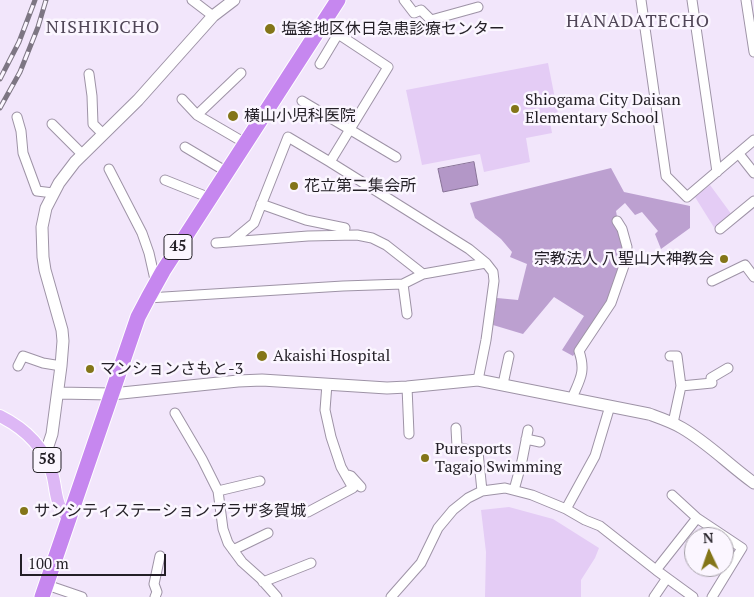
<!DOCTYPE html>
<meta charset="utf-8">
<style>
body{margin:0}
#map{position:relative;width:754px;height:597px;overflow:hidden;background:#f2e6fb;font-family:"PT Serif",serif}
canvas{display:block}
.north{position:absolute;left:684px;top:527px;width:50px;height:50px;box-sizing:border-box;background:#fbf6ff;border:1px solid #a5a0a8;border-radius:50%;rotate:357deg;font-size:14px;font-weight:700;line-height:20px;text-align:center;color:#231f26}
.north::after{content:'';display:block;margin:auto;width:18px;height:22px;background:#837518;clip-path:polygon(50% 0,100% 100%,50% 72%,0 100%)}
.scale{position:absolute;left:20px;top:554px;width:146px;height:22px;box-sizing:border-box;border:2px solid #231f26;border-top:0;padding-left:6px;font-size:15px;line-height:18px;white-space:nowrap;color:#231f26;-webkit-text-stroke:4px #fbf6ff;paint-order:stroke}
</style>
<div id="map">
<canvas width="754" height="597"></canvas>
<div class="north">N</div>
<div class="scale">100 m</div>
</div>
<script>
const g = document.querySelector('canvas').getContext('2d');
g.lineJoin = 'round';
function fillPath(path, color) {
  g.fillStyle = color;
  g.fill(path, 'evenodd');
}
function trace(path, color, width, dash) {
  g.strokeStyle = color;
  g.lineWidth = width;
  g.lineCap = dash ? 'butt' : 'round';
  g.setLineDash(dash || []);
  g.stroke(path);
}
function label(font, color, halo, rows, align = 'center') {
  g.font = font + ' "PT Serif","Noto Sans JP",serif';
  g.lineWidth = 5;
  g.setLineDash([]);
  g.textBaseline = 'middle';
  g.strokeStyle = halo;
  g.fillStyle = color;
  for (const [text, x, y, turn = 0] of rows) {
    g.save();
    g.translate(x, y);
    g.rotate((+turn || 0) * Math.PI / 180);
    g.textAlign = isNaN(turn) ? turn : align;
    if (halo) g.strokeText(text, 0, 0);
    g.fillText(text, 0, 0);
    g.restore();
  }
}
fillPath(new Path2D(`
 M548 63 558 114 549 115 552 133 526 138 530 162 484 172 480 154 422 165 406 90Z
 M710 185 732 215 715 229 695 197Z
 M509 507 553 519 599 548 595 558 581 580V597H485L486 552 481 510Z`), '#e4ccf5');
fillPath(new Path2D(`
 M611 168 624 192 690 206V228L661 249 655 234 658 231 642 212 635 215 625 203 616 211 623 250 609 302 573 356 562 350 584 316 554 297 523 334 493 325 497 298 518 300 527 264 510 257 512 252 501 239 475 218 470 203Z`), '#bca0d0');
const water = new Path2D(`
 M474 162 478 185 443 192 438 169Z`);
fillPath(water, '#b397c7');
trace(water, '#887397', 1);
const street = new Path2D(`
 M192 0 213 16
 M404 0 414 13 421 10 431 20 478 7
 M641 0 666 176 687 197 754 140
 M692 0 717 172
 M746 0 754 52
 M323 24 388 67 330 162 469 249 486 263 493 272 494 281 486 340 478 380
 M320 64 338 34
 M89 74 92 96 93 124 103 134
 M182 99 197 115 245 143
 M302 101 396 157
 M197 115 241 73
 M17 117 21 131 23 153 37 191 53 193
 M52 124 83 155
 M185 147 227 172
 M739 154 754 173
 M109 169 142 233 149 253 156 284
 M165 180 210 198
 M261 204 306 220 345 228
 M720 229 754 201
 M231 242 254 223 288 137 330 162
 M216 243 308 236 357 235 372 238 386 245 423 274
 M712 281 745 265 754 277
 M403 284 407 314
 M148 298 343 286 403 284 423 274 486 263
 M670 356H677L681 386 673 423
 M18 366 23 356 43 363 61 366
 M503 384 509 356
 M681 386 712 383 711 378 728 368
 M407 387 409 434
 M572 398C580 379 586 372 579 351L611 303 626 260 627 247 622 229 617 221
 M175 413 202 459 218 491 223 529 228 543 242 562 261 579 277 597
 M456 428 457 447 478 452 482 491
 M526 439 540 442
 M348 475 351 476 361 487
 M514 490 522 461 528 430
 M218 491 260 481
 M672 495 697 518
 M566 509 595 456 610 406
 M308 512 353 488 341 467 331 437 325 410 327 384
 M233 550 268 533
 M656 570 697 518 742 548 712 597
 M263 582 311 563
 M47 585 82 597
 M155 597 157 592 154 584 160 556
 M391 597 421 563 438 528 453 510 468 498 482 491 505 488 532 495 566 509 585 520 600 526 656 570 693 597
 M654 597 667 578`);
const secondary = new Path2D(`
 M58 393 112 394 238 381 262 380 387 388 407 387 478 380 649 414C660 418 672 422 682 428 708 443 729 465 754 483
 M45 455 52 434 61 366 63 341 62 330 45 270 43 257 42 227 46 208 59 183 75 162 138 100 213 16 234 0`);
const primary = new Path2D(`
 M0 416C24 428 44 447 52 473 57 490 54 507 70 519`);
const highway = new Path2D(`
 M42 597 125 355 138 317 148 298 163 271 338 0`);
trace(street, '#9e93a6', 11);
trace(secondary, '#9e93a6', 13);
trace(primary, '#fff', 14);
trace(highway, '#fff', 17);
trace(street, '#fff', 9);
trace(secondary, '#fff', 11);
trace(primary, '#ddb7f5', 12);
trace(highway, '#c687ef', 15);
const rail = new Path2D(`
 M0 79 19 42 35 0
 M0 108 20 72 38 27 46 0`);
trace(rail, '#7d7683', 5);
trace(rail, '#fbf6ff', 3, [9]);
for (const [x, y, r, color] of [
 [270,29,6,"#837518"],
 [515,109,5,"#837518"],
 [233,116,6,"#837518"],
 [294,186,5,"#837518"],
 [724,259,5,"#837518"],
 [262,356,6,"#837518"],
 [90,369,5,"#837518"],
 [425,458,5,"#837518"],
 [24,511,5,"#837518"]
]) {
  const dot = new Path2D();
  dot.arc(x, y, r, 0, 2 * Math.PI);
  g.fillStyle = color;
  g.fill(dot);
  trace(dot, '#fbf6ff', 2);
}
for (const [x, y, w] of [
 [178,247,28],
 [47,460,28]
]) {
  const box = new Path2D();
  box.roundRect(x - w / 2, y - 12.5, w, 25, 4);
  g.fillStyle = '#fbf6ff';
  g.fill(box);
  trace(box, '#231f26', 1);
}
label('bold 15px', '#231f26', null, [
 ["45",178,247],
 ["58",47,460]
]);
label('16px', '#231f26', '#fbf6ff', [
 ["塩釜地区休日急患診療センター",281,29],
 ["Shiogama City Daisan",525,100],
 ["Elementary School",525,118],
 ["横山小児科医院",244,116],
 ["花立第二集会所",304,186],
 ["宗教法人 八聖山大神教会",714,259,"right"],
 ["Akaishi Hospital",273,356],
 ["マンションさもと-3",100,369],
 ["Puresports",435,449],
 ["Tagajo Swimming",435,467],
 ["サンシティステーションプラザ多賀城",34,511]
], 'left');
g.letterSpacing = '1px';
label('18px', '#504657', '#fbf6ff', [
 ["HANADATECHO",638,22],
 ["NISHIKICHO",103,28]
]);
g.letterSpacing = '0px';
</script>
